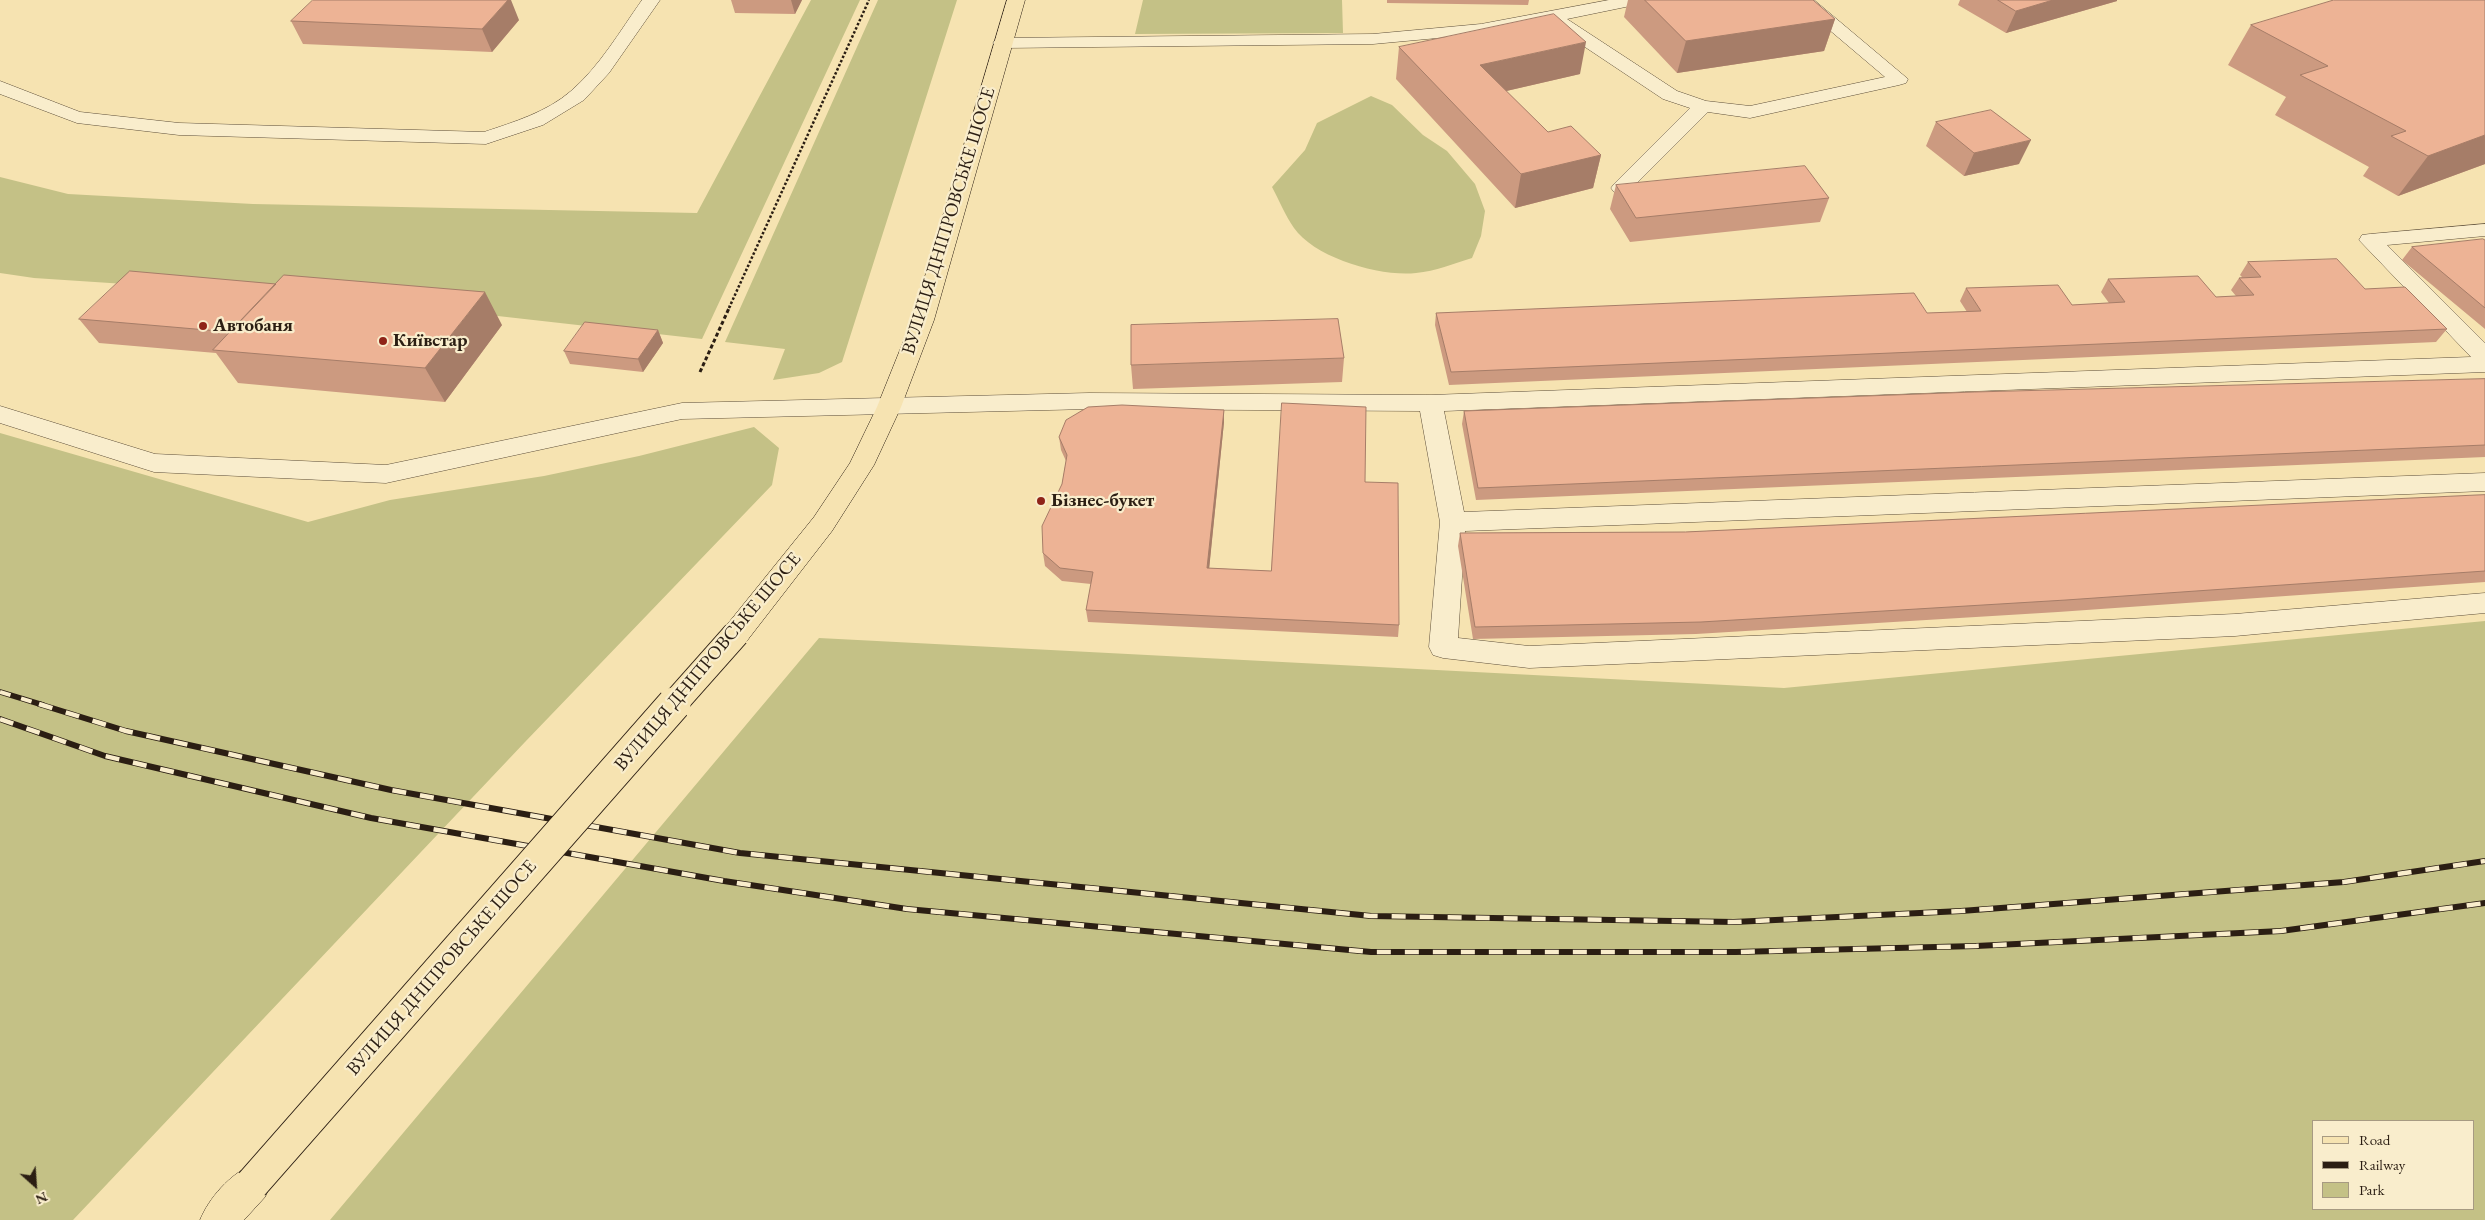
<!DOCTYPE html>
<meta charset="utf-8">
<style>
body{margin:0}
#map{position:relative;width:2485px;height:1220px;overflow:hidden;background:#f6e3b1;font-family:"EB Garamond",serif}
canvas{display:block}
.legend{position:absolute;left:2312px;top:1120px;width:162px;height:90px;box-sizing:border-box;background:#f9edcc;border:1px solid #a79a82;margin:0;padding:6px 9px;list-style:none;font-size:15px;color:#2b1e13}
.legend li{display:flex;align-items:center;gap:10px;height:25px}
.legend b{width:25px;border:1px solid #a79a82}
.north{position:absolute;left:10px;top:1160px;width:50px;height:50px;-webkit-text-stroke:4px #f9edcc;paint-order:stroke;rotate:154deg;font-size:14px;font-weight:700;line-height:20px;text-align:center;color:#2b1e13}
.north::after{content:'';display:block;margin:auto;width:18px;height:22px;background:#2b1e13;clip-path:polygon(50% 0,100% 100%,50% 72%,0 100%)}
</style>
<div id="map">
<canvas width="2485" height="1220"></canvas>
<ul class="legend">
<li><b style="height:6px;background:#f6e3b1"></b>Road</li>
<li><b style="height:6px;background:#2b1e13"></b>Railway</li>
<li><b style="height:14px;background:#c4c186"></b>Park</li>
</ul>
<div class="north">N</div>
</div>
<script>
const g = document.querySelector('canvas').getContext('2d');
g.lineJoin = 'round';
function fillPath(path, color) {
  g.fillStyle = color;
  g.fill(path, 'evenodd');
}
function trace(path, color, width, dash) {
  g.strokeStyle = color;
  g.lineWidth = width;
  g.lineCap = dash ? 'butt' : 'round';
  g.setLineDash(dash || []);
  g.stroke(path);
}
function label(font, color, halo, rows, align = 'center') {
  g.font = font + ' "EB Garamond",serif';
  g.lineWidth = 4.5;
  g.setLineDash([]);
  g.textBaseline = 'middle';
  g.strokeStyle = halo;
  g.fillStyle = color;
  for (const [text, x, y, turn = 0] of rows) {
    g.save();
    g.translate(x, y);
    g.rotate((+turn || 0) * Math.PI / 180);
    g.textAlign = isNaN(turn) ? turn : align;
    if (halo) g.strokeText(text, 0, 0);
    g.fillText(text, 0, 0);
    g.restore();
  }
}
fillPath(new Path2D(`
 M811 0H860L702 339 338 298 34 278 0 273V177L68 194 253 204 697 213Z
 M878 0H957L842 362 819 373 773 380 785 349 725 342Z
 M1143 0H1342L1343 33 1135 34Z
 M1371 96 1392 105 1423 135 1447 151 1475 184 1485 211 1481 236 1472 258C1453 264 1436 271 1416 273 1380 277 1315 258 1294 228 1285 215 1279 200 1272 187L1305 150 1317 123Z
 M754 427 779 448 772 485 525 742 73 1220H0V433L308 522 390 500 544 476 639 456Z
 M2485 621V1220H330L819 638 1784 688ZM2314 1121H2474V1209H2314Z`), '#c4c186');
const service = new Path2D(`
 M642 0H660L609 73 584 100 543 125 486 144 179 135 77 123 0 94V81L80 112 179 123 484 132C514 122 547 112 571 91 600 66 620 31 642 0Z
 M1609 0H1643L1640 4 1567 19 1677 91 1706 101 1750 106 1885 77 1794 0H1814L1908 79 1906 83 1899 85 1750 118 1708 112 1628 192 1621 194 1614 192 1611 188 1614 184 1690 108 1663 99 1549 23 1481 34 1373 44 1002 48 996 47 993 43 996 39 1002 38 1373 34 1481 24Z
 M2485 224V236L2387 245 2485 343V372L1444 411 1464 512 2485 473V491L1465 531 1458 638 1529 646 2235 614 2485 593V613L2235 636 1529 668 1443 658 1433 655 1429 647 1440 522 1420 411 1089 409 682 419 386 483 154 472 0 423V406L155 454 386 465 682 403 1089 393 1431 395 2471 357 2359 240 2362 235 2370 234Z`);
const primary = new Path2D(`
 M1007 0H1025L934 320 901 407 874 465 832 531 746 642 736 645 726 642 722 634 726 626 814 517 850 463 877 407 912 320Z
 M252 1165 265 1171 271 1184 265 1197 244 1220H200C209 1198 230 1174 252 1165Z`);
trace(service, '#5e4f3a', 1);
trace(primary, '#2b1e13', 1);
trace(new Path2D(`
 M729 308 869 0`), '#2b1e13', 2.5, [2.5, 2]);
trace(new Path2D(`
 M700 372 730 306`), '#2b1e13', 3, [4, 2.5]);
fillPath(service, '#f9edcc');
fillPath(primary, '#f6e3b1');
const railFar1 = new Path2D(`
 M0 692 43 705`);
const rail = new Path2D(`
 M39 704 126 731 391 790 740 853 1371 916 1734 922 1961 911 2344 882 2485 861
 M0 719 105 756 371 818 724 881 907 909 1371 952H1736L1976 946 2281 931 2485 903`);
trace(railFar1, '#2b1e13', 5.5);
trace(rail, '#2b1e13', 6);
trace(railFar1, '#f9edcc', 4, [11]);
trace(rail, '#f9edcc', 4.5, [14]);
const primaryBridgeFar1 = new Path2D(`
 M673 705 736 634`);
const primaryBridge = new Path2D(`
 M252 1184 674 704`);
trace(primaryBridgeFar1, '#2b1e13', 28, []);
trace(primaryBridge, '#2b1e13', 35, []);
trace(primaryBridgeFar1, '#f6e3b1', 26);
trace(primaryBridge, '#f6e3b1', 33);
fillPath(new Path2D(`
 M731 0H802L795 14 735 13Z
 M1387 0H1529L1528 5 1387 3Z
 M1628 0H1813L1835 19 1824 51 1677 73 1624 17Z
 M1960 0H2117V1L2006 33 1958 5Z
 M2485 0V164L2398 196 2363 176 2369 167 2275 115 2286 97 2228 65 2251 25Z
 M519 20 492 52 303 44 291 21Z
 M1399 47 1580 74 1506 91 1548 132 1601 155 1593 188 1515 208 1396 79Z
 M1936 122 2019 164 1964 176 1926 146Z
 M1616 185 1829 198 1820 222 1630 242 1610 209Z
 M2485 240V329L2402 260 2412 247Z
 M2248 262 2365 289 2447 329 2436 342 1449 385 1435 325 1436 313H1927L1967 312 1960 301 1966 288 2072 305 2109 303 2101 292 2108 279 2216 297 2236 296 2231 290 2239 278 2242 277 2240 275Z
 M79 319 502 325 445 402 238 383 216 353 99 343Z
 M658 330 663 343 643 372 570 364 564 351Z
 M1344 358 1342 382 1133 389 1131 365Z
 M2485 379V457L1476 500 1462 424 1464 411Z
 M1224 410V422L1209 568 1271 571 1365 482 1399 625 1398 637 1088 622 1086 610 1091 584 1062 581 1045 566 1043 553 1062 484 1066 461 1061 450 1059 437Z
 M2485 495V582L2058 612 1696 634 1473 639 1458 546 1460 533 1685 532Z`), '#cc9a80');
fillPath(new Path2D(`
 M508 0H511L519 20 492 52 482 29Z
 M791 0H802L795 14Z
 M2053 0H2117V1L2006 33 2016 11Z
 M1835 19 1824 51 1677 73 1686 41Z
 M1586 42 1580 74 1476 98 1480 65Z
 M2485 135V164L2398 196 2428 156Z
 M2031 140 2019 164 1964 176 1974 153Z
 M1601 155 1593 188 1515 208 1521 174Z
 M485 292 502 325 445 402 425 368Z
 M658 330 663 343 643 372 638 359Z
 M1224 410V422L1208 580 1207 568Z`), '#a67d68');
const building = new Path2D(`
 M313 0H508L482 29 291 21Z
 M1645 0H1813L1835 19 1686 41Z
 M1998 0H2053L2016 11Z
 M2334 0H2485V135L2428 156 2391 136 2406 131 2300 75 2328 66 2251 25Z
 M1554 14 1586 42 1480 65 1548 132 1571 126 1601 155 1521 174 1399 47Z
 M1991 110 2031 140 1974 153 1936 122Z
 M1805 166 1829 198 1636 218 1616 185Z
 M2483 239 2485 240V308L2412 247Z
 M2337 259 2365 289 2405 287 2447 329 1451 372 1436 313 1914 293 1927 313 1981 311 1966 288 2058 285 2072 305 2125 302 2108 279 2198 276 2216 297 2254 295 2239 278 2261 277 2248 262Z
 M130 271 276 284 230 332 79 319Z
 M284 275 485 292 425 368 213 350Z
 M1338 319 1344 358 1131 365V325Z
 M585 322 658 330 638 359 564 351Z
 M2485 379V445L1478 488 1464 411 1974 392Z
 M1282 403 1366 407 1365 482 1398 483 1399 625 1086 610 1093 572 1060 568 1043 553 1042 526 1062 484 1067 455 1059 437 1066 420 1088 407 1122 405 1224 410 1207 568 1271 571Z
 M2485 495V571L2066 600 1701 622 1475 627 1460 533 1685 532Z`);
fillPath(building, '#edb395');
trace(building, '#a67d68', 1);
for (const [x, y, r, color] of [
 [203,326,5,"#8f2418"],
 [383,341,5,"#8f2418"],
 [1041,501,5,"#8f2418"]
]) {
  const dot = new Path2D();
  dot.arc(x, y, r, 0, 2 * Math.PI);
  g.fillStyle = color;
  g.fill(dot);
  trace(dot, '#f9edcc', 2);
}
label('19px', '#2b1e13', '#f9edcc', [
 ["ВУЛИЦЯ ДНІПРОВСЬКЕ ШОСЕ",949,221,-73],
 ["ВУЛИЦЯ ДНІПРОВСЬКЕ ШОСЕ",708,662,-50],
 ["ВУЛИЦЯ ДНІПРОВСЬКЕ ШОСЕ",442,968,-49]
]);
label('bold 19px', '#2b1e13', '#f9edcc', [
 ["Автобаня",213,326],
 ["Київстар",393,341],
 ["Бізнес-букет",1051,501]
], 'left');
</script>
